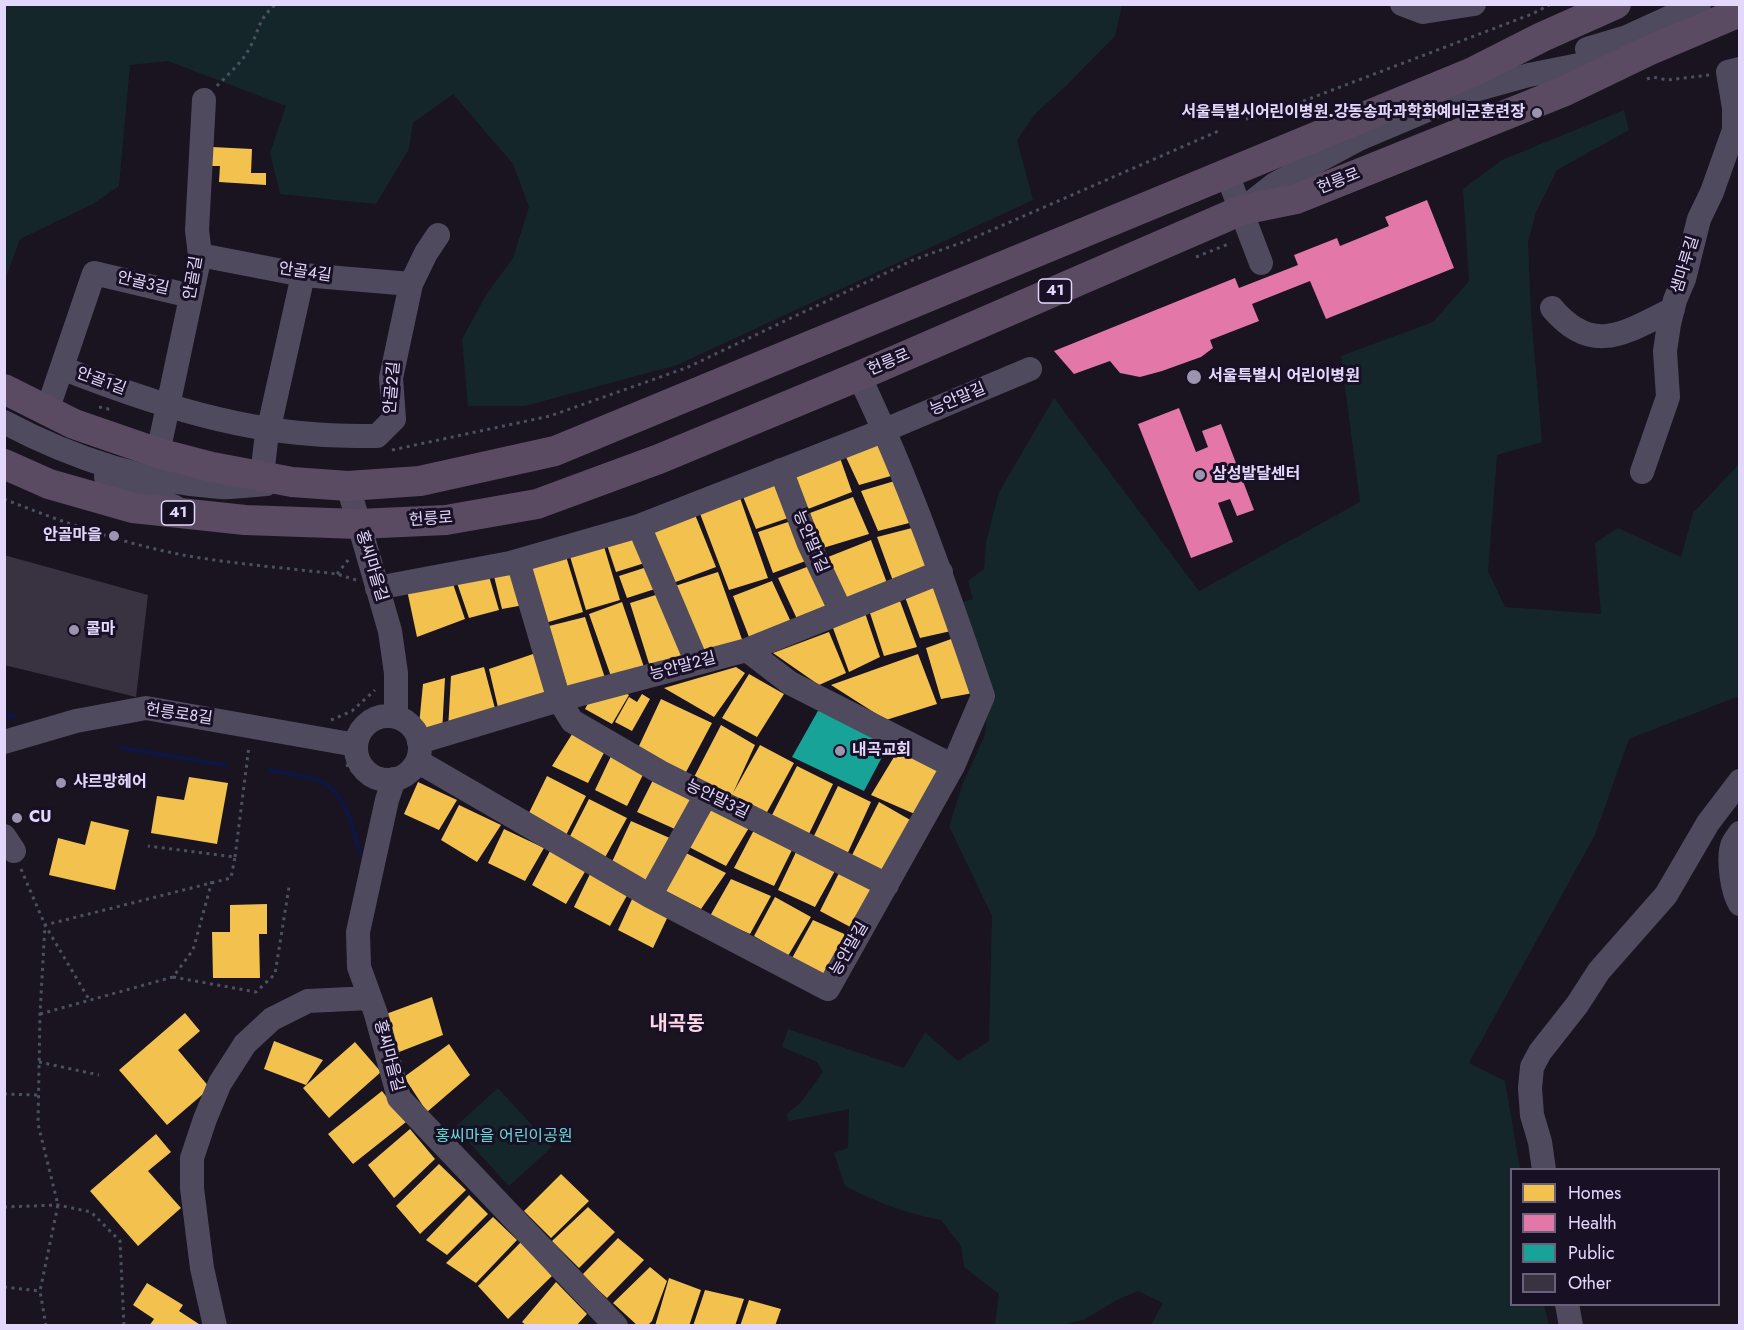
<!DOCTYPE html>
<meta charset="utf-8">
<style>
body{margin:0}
#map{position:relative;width:1744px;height:1330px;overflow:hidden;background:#19141f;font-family:Jost,sans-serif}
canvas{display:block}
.frame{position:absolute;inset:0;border:6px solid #e3d7fc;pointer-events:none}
.legend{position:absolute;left:1510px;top:1168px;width:210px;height:138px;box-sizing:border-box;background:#181024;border:2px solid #69607a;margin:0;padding:8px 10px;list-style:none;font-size:18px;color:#e3d7fc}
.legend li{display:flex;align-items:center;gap:12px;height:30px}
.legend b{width:30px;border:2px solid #69607a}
</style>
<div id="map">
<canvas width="1744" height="1330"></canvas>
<div class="frame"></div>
<ul class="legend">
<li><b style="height:16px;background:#f2c14e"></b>Homes</li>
<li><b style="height:16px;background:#e377a8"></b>Health</li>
<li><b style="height:16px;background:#17a398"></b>Public</li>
<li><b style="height:16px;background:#393241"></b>Other</li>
</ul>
</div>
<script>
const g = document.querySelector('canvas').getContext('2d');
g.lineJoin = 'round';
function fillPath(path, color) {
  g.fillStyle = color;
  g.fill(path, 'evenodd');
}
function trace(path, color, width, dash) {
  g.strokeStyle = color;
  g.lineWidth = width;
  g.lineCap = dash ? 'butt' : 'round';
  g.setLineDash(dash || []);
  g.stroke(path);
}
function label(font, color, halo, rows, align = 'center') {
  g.font = font + ' Jost,"Noto Sans KR",sans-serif';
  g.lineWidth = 6;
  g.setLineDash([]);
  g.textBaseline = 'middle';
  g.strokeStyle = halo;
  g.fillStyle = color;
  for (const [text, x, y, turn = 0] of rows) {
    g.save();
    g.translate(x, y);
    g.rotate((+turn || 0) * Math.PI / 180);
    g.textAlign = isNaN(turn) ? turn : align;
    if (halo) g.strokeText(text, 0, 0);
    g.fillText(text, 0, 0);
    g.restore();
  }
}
fillPath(new Path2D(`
 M5 4H1122V5L1115 36 1067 85 1035 114 1017 140 1033 200 677 365 525 406H468L462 339 486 295 513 258 529 207 513 164 453 94 413 123 409 149 376 204 280 194 270 153 286 106 168 61 130 65 119 186 93 204 20 239 5 280Z
 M1624 110 1629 130 1557 170 1536 212 1528 242 1531 314 1542 442 1497 455 1488 571 1505 607 1601 614 1595 543 1618 528 1681 557 1693 513 1739 464V696L1629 739 1595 835 1469 1063 1505 1081 1520 1169 1512 1170V1304L1544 1305 1549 1325H1151L1163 1303 1138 1291 1117 1300 1083 1320 1061 1325H998L995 1324 999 1294 964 1267 961 1246 941 1220C905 1213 878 1203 845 1186L834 1153 848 1148 849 1109 789 1121 786 1115 802 1101 823 1072 817 1062 782 1047 788 1029 904 1068 925 1032 958 1061 989 1041 992 916 949 826 963 783 985 735 989 689 963 602 973 599 968 581 984 569 986 542 999 492 1054 398 1199 591 1360 502 1341 356 1433 322 1469 281 1463 189 1502 160Z
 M498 1088 552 1147 509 1186 455 1127Z`), '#15262b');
fillPath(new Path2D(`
 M212 147 252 149 251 173H266V185L219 182 220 166H211Z
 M883 438 898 474 859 485 845 455Z
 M839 455 852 492 808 509 794 472Z
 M778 479 794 516 756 529 742 494Z
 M898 480 913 522 878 531 861 491Z
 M739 495 768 578 729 590 699 511Z
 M853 497 869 534 823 548 810 513Z
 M694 512 716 567 673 583 650 528Z
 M794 520 811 559 773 573 758 532Z
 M912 528 928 570 893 581 877 537Z
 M638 532 648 562 616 572 606 542Z
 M871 540 887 583 845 600 828 557Z
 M603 543 620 600 586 610 569 553Z
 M565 553 583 612 545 623 526 565Z
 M812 565 832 605 797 619 778 578Z
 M650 566 658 588 627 598 619 576Z
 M514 568 524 605 502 609 493 572Z
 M718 572 744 645 703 658 675 586Z
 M488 573 499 610 469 618 456 580Z
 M452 581 465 619 417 637 407 590Z
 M772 581 791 622 751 642 733 596Z
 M934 587 951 631 920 638 905 597Z
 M662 593 685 661 651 670 630 603Z
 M900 601 917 647 884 656 869 610Z
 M622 602 646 673 613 682 589 614Z
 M865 613 880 657 849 672 833 628Z
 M585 617 607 684 570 696 549 626Z
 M829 632 846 673 819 685 773 653Z
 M954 638 973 693 941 699 926 648Z
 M536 653 550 700 500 716 489 669Z
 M918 654 937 704 886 720 831 685Z
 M484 667 497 716 448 730 451 676Z
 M736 667 745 673 714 717 664 688Z
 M749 674 784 694 757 737 722 718Z
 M445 678 442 733 424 735 419 725 423 684Z
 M614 687 629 695 612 724 585 709 593 694Z
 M642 694 650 699 632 731 615 722 629 697 637 702Z
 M661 699 712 723 685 774 638 748Z
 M721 725 755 745 733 793 760 745 794 763 766 814 693 779Z
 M574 731 606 749 588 783 552 766Z
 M900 747 944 770 917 815 871 795Z
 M612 754 645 771 627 806 595 790Z
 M797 766 833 784 807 838 771 817Z
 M547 776 586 796 563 841 525 821Z
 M189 777 228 783 217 844 151 833 157 796 184 800Z
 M654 778 695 797 677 830 637 812Z
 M418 782 457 800 439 830 404 814Z
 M838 786 871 802 845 859 812 840Z
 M589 799 627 818 603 861 567 842Z
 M879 802 912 821 886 874 849 861Z
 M459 805 501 825 477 862 441 840Z
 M708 805 750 826 726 866 687 846Z
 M91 821 129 830 115 890 49 875 58 838 85 845Z
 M631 821 672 839 647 887 611 864Z
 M755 828 794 846 774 886 734 868Z
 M504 829 544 848 525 881 488 863Z
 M797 850 836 869 815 907 778 890Z
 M550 851 586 870 566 904 532 885Z
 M684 852 726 873 701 909 663 890Z
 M839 873 879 891 856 930 820 911Z
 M590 874 629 892 610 926 574 907Z
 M731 879 771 896 750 934 710 916Z
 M633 897 670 912 653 948 618 930Z
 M775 897 811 917 788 956 754 936Z
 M267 904V934H259L260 978H213L212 932H230V905Z
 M813 920 851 937 827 978 791 960Z
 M432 997 443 1035 399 1052 386 1014Z
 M185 1013 200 1031 178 1050 210 1088 167 1125 119 1070Z
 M274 1041 323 1060 306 1085 264 1069Z
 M355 1042 381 1072 329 1118 303 1088Z
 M449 1044 470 1075 427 1112 404 1077Z
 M382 1091 406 1122 353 1164 328 1134Z
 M410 1129 435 1159 394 1198 368 1165Z
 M156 1134 171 1152 148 1171 181 1208 138 1246 90 1191Z
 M439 1164 466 1190 420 1234 396 1206Z
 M561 1174 589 1201 551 1238 524 1211Z
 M469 1195 488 1214 447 1255 426 1240Z
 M588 1207 615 1232 579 1268 552 1241Z
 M493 1217 517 1240 476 1283 446 1263Z
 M618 1238 644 1260 607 1298 582 1275Z
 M521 1242 552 1276 508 1319 478 1286Z
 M650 1267 667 1281 652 1321 647 1326H638L613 1303Z
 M669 1278 701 1290 689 1326H655Z
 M556 1282 587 1314 576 1326H527L522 1322Z
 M147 1283 183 1305 179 1311 202 1326H149L154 1319 133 1305Z
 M705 1290 744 1299 735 1326H693Z
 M749 1300 781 1309 775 1326H740Z`), '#f2c14e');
fillPath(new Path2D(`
 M1427 200 1454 268 1326 319 1310 281 1252 304 1259 321 1210 340 1213 348 1201 357 1162 371 1140 377 1120 373 1110 361 1074 374 1054 351 1235 278 1239 288 1298 265 1294 255 1337 238 1340 246 1389 226 1385 217Z
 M1179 408 1196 452 1208 447 1202 431 1221 424 1254 510 1237 516 1230 499 1218 503 1233 542 1191 558 1138 424Z`), '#e377a8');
fillPath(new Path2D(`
 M819 709 888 746 864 791 792 757Z`), '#17a398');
trace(new Path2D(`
 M4 714 14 717
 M122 748 225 765
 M269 770C283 773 307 775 320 781 347 794 352 827 360 853`), '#0f153c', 5);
fillPath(new Path2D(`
 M4 555 148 595 136 697 4 665Z`), '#393241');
trace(new Path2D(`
 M1647 79 1653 77 1667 80 1709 75
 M217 86C228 74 241 64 249 49 260 30 257 20 276 4
 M1246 119 1264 116 1532 14 1551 4
 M1196 257 1231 243
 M99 407 113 410
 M392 450 550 416 686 368 913 260 969 240 1221 130
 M4 499C62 522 121 543 183 555 233 564 286 568 337 574L356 580
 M337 574 349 559
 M331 720 352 711 375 690
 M347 764 348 768 372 783
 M235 857 249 746
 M21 869 45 925 231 878 235 857 148 846
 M173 977 256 992 275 974 289 887
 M40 1014 173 977 193 950 212 881
 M39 1062 99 1075
 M4 1094 38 1095
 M4 1207 58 1205 91 1212 120 1241 124 1326
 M4 1287 40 1291
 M46 1326 40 1291 58 1205 38 1124 40 1014 45 925 90 1001`), '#4b5160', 3, [3, 4.5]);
trace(new Path2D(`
 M1402 4 1423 12 1474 4
 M1587 49 1627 37 1699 4
 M1227 174 1261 263
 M1242 210 1275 184 1359 139 1475 90 1529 75 1619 57
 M200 255 303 275 411 284
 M1552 308C1593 357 1626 332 1673 309
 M62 368C141 399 227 428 312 434 333 436 355 436 377 436L394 419 391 378 411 284 426 253 438 235
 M47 411 94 273 191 296
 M4 422C70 457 145 482 220 487 235 488 251 485 266 484
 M158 453 200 255 197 230 204 100
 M781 470 809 544 841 612
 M1642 472 1668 397 1665 351 1669 324 1675 300 1684 279 1699 219 1712 192 1734 130V108L1728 72 1740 69
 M262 476 266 441 303 275
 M106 477 175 507
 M348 486 390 631 396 673V717
 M639 526 697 663
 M518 561 559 700 572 721 660 772 887 885
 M377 588 510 563 639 526 885 430 1030 369
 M747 650 790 683 953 766
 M356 748a32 32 0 1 1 64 0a32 32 0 1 1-64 0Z
 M4 742 76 721 146 708 356 745
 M419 742 559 700 747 650 941 572
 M415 765 426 766 650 896 828 989 953 766 983 696C946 587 909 480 859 376
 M394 779 387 800 358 932 359 967 376 1014 399 1098 616 1326
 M1740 833C1737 837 1733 842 1732 846 1728 860 1732 892 1740 904
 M4 836 14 851
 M650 896 706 795
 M1544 1170 1540 1142 1532 1115 1530 1088 1532 1067 1540 1052 1577 1005 1599 971 1666 895 1708 823 1740 781
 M1567 1304 1571 1326
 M215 1326 202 1268 192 1188V1158L205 1119 220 1083 245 1044 272 1019 308 1001 370 998`), '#504a5f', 24);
trace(new Path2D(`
 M4 389 74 424 158 453 212 467 292 482 348 486 420 481 555 451 1475 71 1542 37 1616 4
 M4 464 49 484 133 508 245 520 358 524 446 520 537 504 659 459 859 376 1242 210 1296 199 1565 91 1648 51 1740 12`), '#5a4b63', 30);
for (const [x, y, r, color] of [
 [1537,113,6,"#9c93af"],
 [1194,377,8,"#9c93af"],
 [1200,475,6,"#9c93af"],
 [114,536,6,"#9c93af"],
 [74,630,6,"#9c93af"],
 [840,751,6,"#9c93af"],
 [61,783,6,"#9c93af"],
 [17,818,6,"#9c93af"]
]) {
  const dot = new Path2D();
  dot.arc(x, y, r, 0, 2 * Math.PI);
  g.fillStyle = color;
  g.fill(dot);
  trace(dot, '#181024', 2);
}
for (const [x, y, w] of [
 [1055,291,33],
 [178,513,33]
]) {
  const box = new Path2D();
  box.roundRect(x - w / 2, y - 12, w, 24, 4.5);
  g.fillStyle = '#181024';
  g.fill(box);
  trace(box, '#e3d7fc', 1.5);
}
label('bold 15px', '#e3d7fc', null, [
 ["41",1055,291],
 ["41",178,513]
]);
label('bold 16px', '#e3d7fc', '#181024', [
 ["서울특별시어린이병원.강동송파과학화예비군훈련장",1525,113,"right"],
 ["서울특별시 어린이병원",1208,377],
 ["삼성발달센터",1212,475],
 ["안골마을",102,536,"right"],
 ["콜마",86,630],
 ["내곡교회",852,751],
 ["샤르망헤어",73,783],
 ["CU",29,818]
], 'left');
label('16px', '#e3d7fc', '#181024', [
 ["헌릉로",1339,182,-22],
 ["샘마루길",1686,265,-73],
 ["안골4길",305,273,8],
 ["안골길",194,278,-80],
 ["안골3길",143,284,13],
 ["헌릉로",889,363,-23],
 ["안골1길",101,382,20],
 ["안골2길",393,388,-85],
 ["능안말길",958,400,-23],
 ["헌릉로",431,520,-4],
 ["능안말1길",810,542,67],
 ["홍씨마을길",371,566,73],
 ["능안말2길",683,667,-15],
 ["헌릉로8길",179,715,8],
 ["능안말3길",717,800,26],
 ["능안말길",850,949,-60],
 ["홍씨마을길",388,1056,75]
]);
label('16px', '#68d7d4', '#181024', [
 ["홍씨마을 어린이공원",504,1137]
]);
label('bold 20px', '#fcd8e7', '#181024', [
 ["내곡동",677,1025]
]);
</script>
